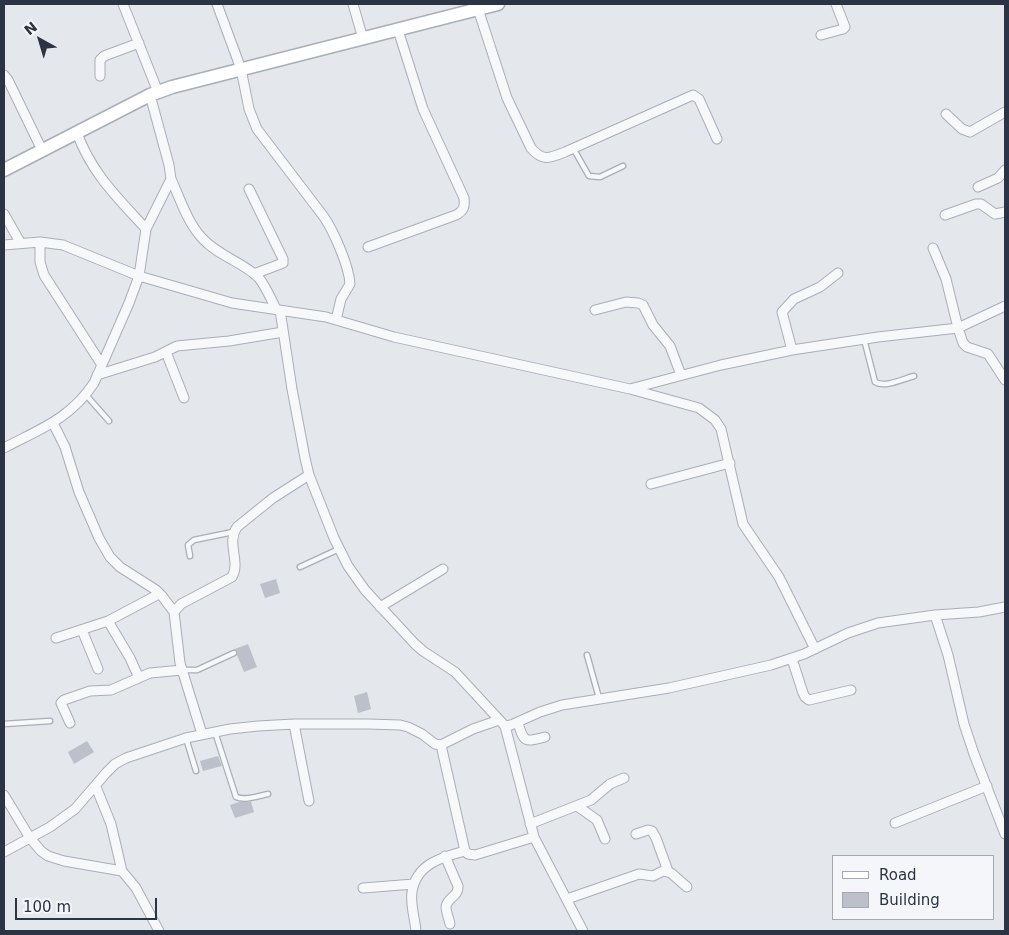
<!DOCTYPE html>
<style>
body{margin:0}
#map{position:relative;width:1009px;height:935px;overflow:hidden;background:#e4e7ec;font-family:"DejaVu Sans",sans-serif}
canvas{display:block}
.frame{position:absolute;inset:0;border:5px solid #2b3445;pointer-events:none}
.legend{position:absolute;left:832px;top:855px;width:162px;height:65px;box-sizing:border-box;background:#f4f6f9;border:1px solid #a4a8b1;margin:0;padding:6px 9px;list-style:none;font-size:15px;color:#2b3445}
.legend li{display:flex;align-items:center;gap:10px;height:25px}
.legend b{width:25px;border:1px solid #a4a8b1}
.north{position:absolute;left:15px;top:15px;width:50px;height:50px;-webkit-text-stroke:4px #f4f6f9;paint-order:stroke;rotate:321deg;font-size:14px;font-weight:700;line-height:20px;text-align:center;color:#2b3445}
.north::after{content:'';display:block;margin:auto;width:18px;height:22px;background:#2b3445;clip-path:polygon(50% 0,100% 100%,50% 72%,0 100%)}
.scale{position:absolute;left:15px;top:898px;width:142px;height:22px;box-sizing:border-box;border:2px solid #2b3445;border-top:0;padding-left:6px;font-size:15px;line-height:18px;white-space:nowrap;color:#2b3445;-webkit-text-stroke:4px #f4f6f9;paint-order:stroke}
</style>
<div id="map">
<canvas width="1009" height="935"></canvas>
<div class="frame"></div>
<ul class="legend">
<li><b style="height:6px;background:#fff"></b>Road</li>
<li><b style="height:14px;background:#bbc0ca"></b>Building</li>
</ul>
<div class="north">N</div>
<div class="scale">100 m</div>
</div>
<script>
const g = document.querySelector('canvas').getContext('2d');
g.lineJoin = 'round';
function fillPath(path, color) {
  g.fillStyle = color;
  g.fill(path, 'evenodd');
}
function trace(path, color, width, dash) {
  g.strokeStyle = color;
  g.lineWidth = width;
  g.lineCap = dash ? 'butt' : 'round';
  g.setLineDash(dash || []);
  g.stroke(path);
}
fillPath(new Path2D(`
 M276 579 280 593 265 598 260 584Z
 M248 644 257 667 244 672 237 655 238 652 235 649Z
 M367 692 371 709 358 713 354 696Z
 M87 741 94 752 74 764 68 752Z
 M218 756 222 766 203 771 200 761Z
 M239 802H251L254 812 235 818 230 805Z`), '#bbc0ca');
const lane = new Path2D(`
 M573 148 589 176 600 177 623 166
 M864 339 875 382C885 388 903 379 914 376
 M86 395 109 421
 M190 556 188 545 194 540 233 532
 M300 567 339 549
 M587 655 599 698
 M183 670H197L234 653
 M4 724 50 721
 M215 732 236 797C245 801 258 796 268 794
 M186 738 196 771`);
const street = new Path2D(`
 M123 4 158 92
 M217 4 241 69 249 109 257 129 324 217C334 232 349 266 350 284L341 299 336 320
 M353 4 363 39
 M478 9 507 98 531 148C543 162 550 158 565 152L693 95 699 99 717 139
 M821 35 843 29 845 27 836 4
 M4 75 8 80 42 150
 M100 76V60L104 56 139 43
 M946 114 962 129 970 132 1005 112
 M77 133C92 174 118 198 146 229
 M171 179C180 198 187 222 202 238 218 256 243 262 259 278 266 287 271 299 276 309
 M978 187 998 178 1005 170
 M249 189 283 259V263L254 274
 M4 214 20 242
 M945 215 976 204H981L995 214 1005 212
 M40 242V262L44 275 102 365
 M4 245 40 242 63 245 139 276 232 303 326 317 394 337 630 389 699 408 715 420 721 429 743 524 779 577 815 649
 M368 247 456 215C464 211 465 206 464 198L423 109 398 30
 M933 248 946 279 958 328 963 343 967 347 988 354 1005 380
 M280 310 292 389 305 458 309 475 334 538 348 566 365 590 415 644 423 651 455 672 505 726 511 725 540 712 562 705 669 688 771 665 804 654 848 633 878 623 935 615 979 612 1005 607
 M595 310 626 302 638 303 643 305 653 325 670 346 681 375
 M792 350 782 312 794 299 820 287 838 273
 M166 352 184 398
 M97 375 155 357 177 346 229 341 283 332
 M630 389 721 365 792 350 878 337 958 328 1005 306
 M53 423 65 447 79 492 99 538 110 557 120 567 156 590 162 596 174 612
 M4 448C40 429 70 419 94 383L129 303 139 276 146 229 171 179 169 165 150 95
 M651 484 730 463
 M380 607 443 569
 M935 615 948 655 964 724 974 754 1005 834
 M108 621 130 658 139 678
 M82 630 98 669
 M56 638 108 621 159 594
 M792 659 803 693 805 697 809 700 851 690
 M70 723 61 703 64 700 90 691 111 690 150 673 182 670
 M518 723C524 743 525 742 545 737
 M294 724 309 801
 M505 726 534 837 583 931
 M202 734 180 663 174 612 181 604 232 577C241 562 226 543 237 527L273 498 309 475
 M441 745 465 851 468 854 475 855 534 837
 M96 787 111 824 122 871
 M4 795 30 838 41 851 48 856 64 861 122 871 136 888 159 931
 M577 806 597 820 605 839
 M895 823 987 786
 M530 824 591 800 610 784 624 778
 M636 834 648 830 652 831 656 838 668 871
 M4 852 50 827 75 809 106 773 115 764 126 758 186 738 230 729 258 726 294 724H368L400 725 408 727 422 734 435 744 441 745 473 729 499 720
 M445 856 458 886C459 897 447 897 446 907 446 912 449 919 450 924
 M363 888 414 884
 M567 899 639 874 653 876 663 871 671 873 687 887
 M416 931C415 919 410 904 412 892 416 864 442 857 465 851`);
const secondary = new Path2D(`
 M4 170 150 95 172 87 498 4`);
trace(lane, '#a9aeb7', 7);
trace(street, '#a9aeb7', 11);
trace(secondary, '#a9aeb7', 15);
trace(lane, '#f7f8fa', 4.5);
trace(street, '#f7f8fa', 9);
trace(secondary, '#fff', 12);
</script>
